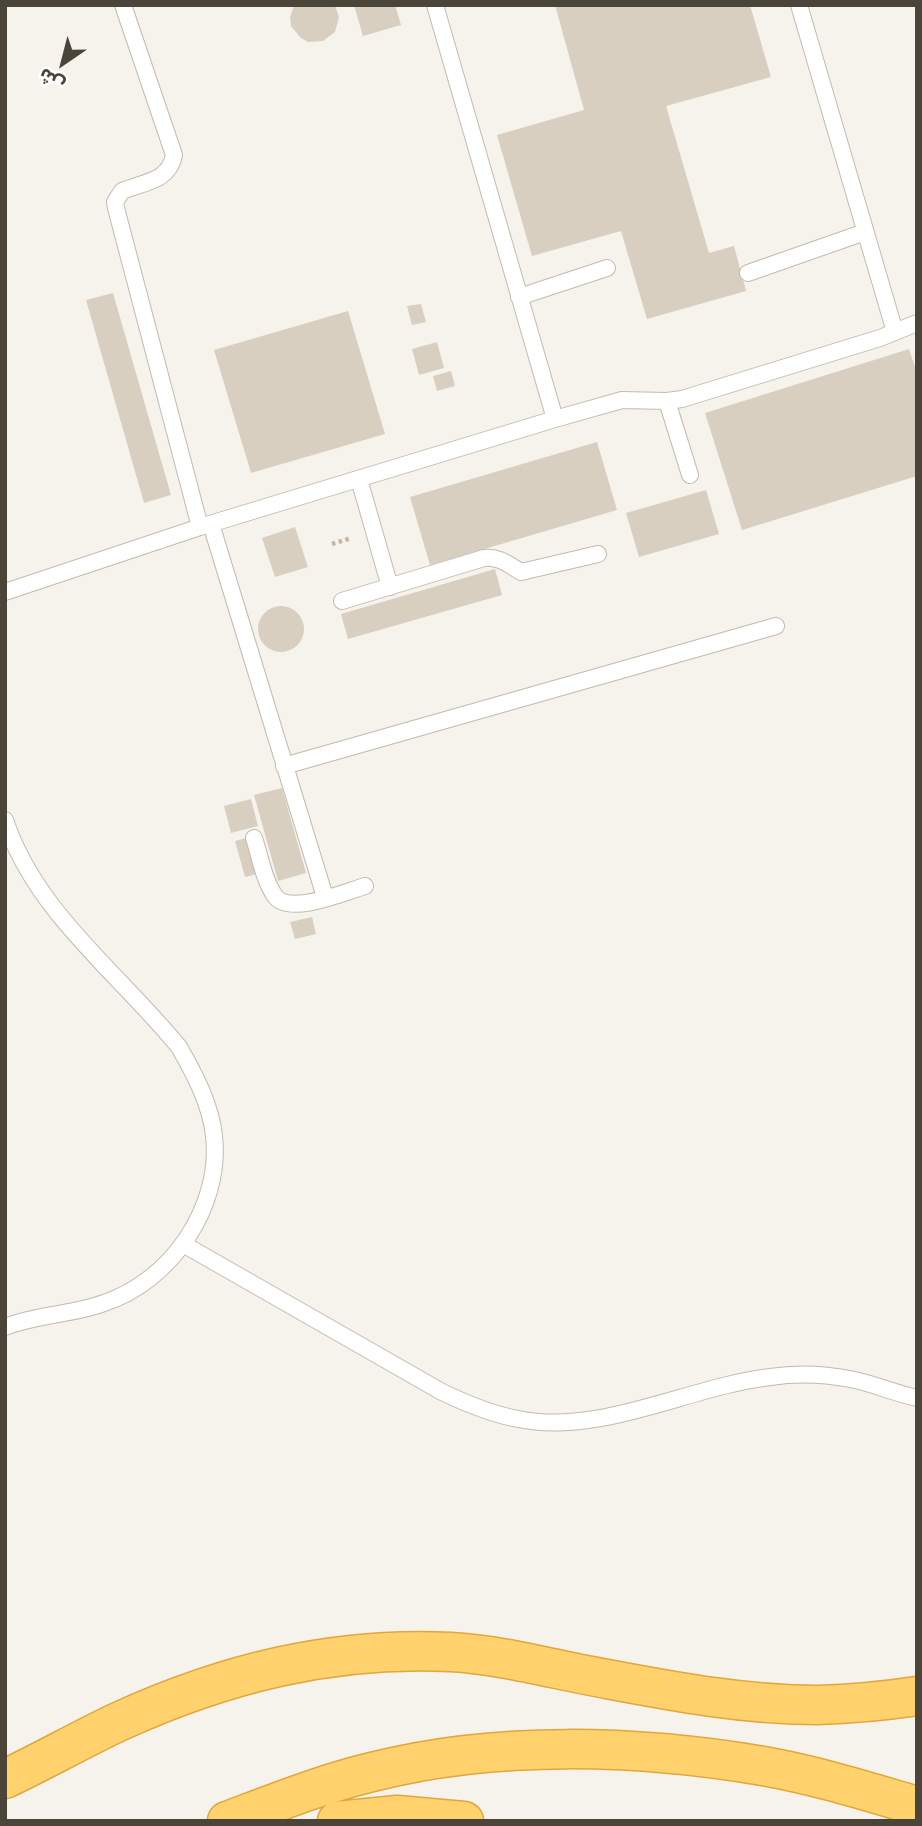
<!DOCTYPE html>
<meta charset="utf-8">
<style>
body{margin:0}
#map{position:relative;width:922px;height:1826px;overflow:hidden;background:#f6f3ec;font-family:Ubuntu,"Noto Sans Arabic",sans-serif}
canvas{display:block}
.frame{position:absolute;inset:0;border:7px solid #4b4439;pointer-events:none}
.north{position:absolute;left:28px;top:28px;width:70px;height:70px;-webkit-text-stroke:5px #fff;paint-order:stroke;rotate:215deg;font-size:19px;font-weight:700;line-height:28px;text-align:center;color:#4b4439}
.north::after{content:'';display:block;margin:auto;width:24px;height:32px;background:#4b4439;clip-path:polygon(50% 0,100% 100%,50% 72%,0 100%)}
</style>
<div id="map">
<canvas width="922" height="1826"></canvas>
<div class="frame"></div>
<div class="north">ش</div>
</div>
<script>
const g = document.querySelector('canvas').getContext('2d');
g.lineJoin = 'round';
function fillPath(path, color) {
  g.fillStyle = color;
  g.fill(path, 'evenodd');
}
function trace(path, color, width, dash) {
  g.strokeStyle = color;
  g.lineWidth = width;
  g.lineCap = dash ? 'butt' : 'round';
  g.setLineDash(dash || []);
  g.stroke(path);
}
fillPath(new Path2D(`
 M294 5H335L339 17 335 32 323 41 308 42 301 38 291 26 290 18Z
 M354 5H395L401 25 363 36Z
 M555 5H750L771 77 666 106 709 253 734 246 746 291 647 319 621 231 532 256 497 135 584 110Z
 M113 293 171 495 144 503 86 300Z
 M421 304 426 322 412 325 407 306Z
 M348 311 385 434 251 473 214 350Z
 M437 342 444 368 419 375 412 349Z
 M909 349 917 373V476L742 530 705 413Z
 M451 371 455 386 437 391 433 376Z
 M597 442 617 510 430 565 410 497Z
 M706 490 719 534 639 557 626 513Z
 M295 527 308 567 275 577 262 538Z
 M495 569 502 595 348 639 341 614Z
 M258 629a23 23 0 1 1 46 0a23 23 0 1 1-46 0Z
 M282 788 306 873 278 881 254 795Z
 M251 799 258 826 231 833 224 806Z
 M246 838 257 874 245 877 235 841Z
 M312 917 316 934 295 939 290 922Z`), '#d8cfc1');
const lane = new Path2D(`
 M123 5 174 155C169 182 143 182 122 191L115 202 116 208 200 527
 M435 5 555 419
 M799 5 895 332
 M748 273 865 232
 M519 297 607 268
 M667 401 690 475
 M359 479 390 587
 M211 524 325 897
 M5 592 200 527 555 419 622 400 667 401 682 399 880 338 917 323
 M342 601 484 558C499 556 509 565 521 572L598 554
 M284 766 776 626
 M5 820C36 913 119 973 179 1047 194 1073 211 1105 214 1136 222 1207 171 1281 104 1303 72 1315 37 1314 5 1327
 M254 838C260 856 264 881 275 896 289 916 345 892 365 886
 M183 1244 442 1392C467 1404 491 1414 518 1419 601 1436 687 1387 770 1377 796 1373 824 1374 850 1379 872 1383 894 1393 917 1398`);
const highway = new Path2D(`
 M5 1779C43 1761 80 1740 118 1722 225 1673 334 1646 451 1652 503 1655 556 1670 607 1679 676 1692 746 1705 817 1705 850 1704 884 1701 917 1696
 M227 1821C275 1803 322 1784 372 1772 496 1740 638 1745 763 1766 815 1775 866 1791 917 1806
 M337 1821 397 1815 464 1821`);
trace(lane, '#c2bbae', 18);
trace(highway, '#e0a73c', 41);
trace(new Path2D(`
 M332 544 351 538`), '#c4b89f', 4.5, [3.5, 3.5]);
trace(lane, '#fff', 16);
trace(highway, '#ffd26d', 38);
</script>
